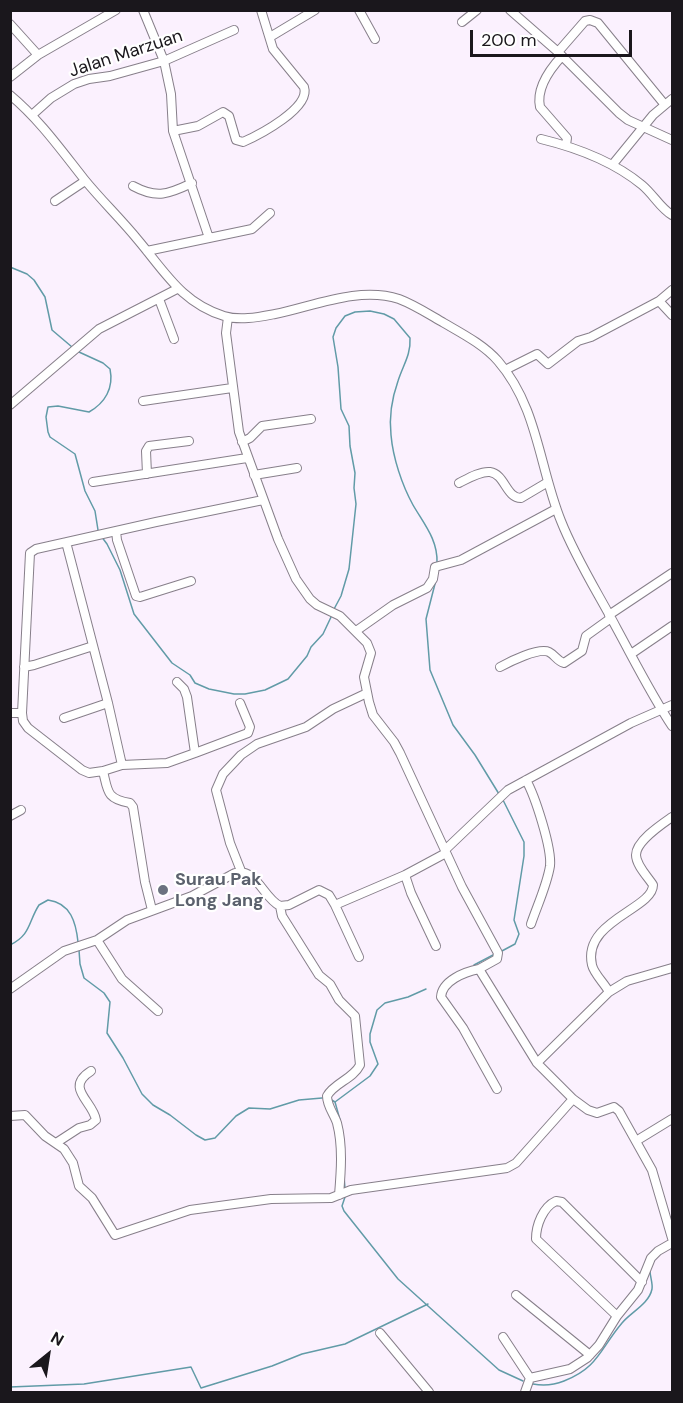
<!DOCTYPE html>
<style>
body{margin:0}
#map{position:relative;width:683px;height:1403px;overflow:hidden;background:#fbf1fe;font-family:"DM Sans",sans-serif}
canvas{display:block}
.frame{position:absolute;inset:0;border:12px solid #1a171c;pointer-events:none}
.north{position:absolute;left:18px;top:1325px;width:60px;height:60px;-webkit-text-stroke:4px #fff;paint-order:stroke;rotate:30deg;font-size:16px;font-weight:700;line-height:24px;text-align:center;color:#1a171c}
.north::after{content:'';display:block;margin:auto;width:21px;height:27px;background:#1a171c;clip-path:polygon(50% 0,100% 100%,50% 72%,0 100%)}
.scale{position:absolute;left:470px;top:30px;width:162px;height:27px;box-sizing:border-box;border:3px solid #1a171c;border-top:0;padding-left:8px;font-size:18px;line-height:21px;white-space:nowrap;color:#1a171c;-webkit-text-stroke:4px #fff;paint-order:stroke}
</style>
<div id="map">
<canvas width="683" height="1403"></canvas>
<div class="frame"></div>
<div class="north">N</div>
<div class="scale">200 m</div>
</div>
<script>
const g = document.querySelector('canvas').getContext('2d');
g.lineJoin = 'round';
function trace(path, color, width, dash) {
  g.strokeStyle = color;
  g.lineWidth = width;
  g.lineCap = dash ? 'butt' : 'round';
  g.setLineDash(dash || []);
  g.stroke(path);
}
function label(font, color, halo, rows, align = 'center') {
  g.font = font + ' "DM Sans",sans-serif';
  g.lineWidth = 4.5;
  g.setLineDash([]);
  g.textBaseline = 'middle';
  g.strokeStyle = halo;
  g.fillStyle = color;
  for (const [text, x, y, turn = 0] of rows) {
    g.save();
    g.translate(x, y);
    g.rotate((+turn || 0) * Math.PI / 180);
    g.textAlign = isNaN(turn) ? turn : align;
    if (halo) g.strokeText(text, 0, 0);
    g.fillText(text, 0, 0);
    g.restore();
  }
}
trace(new Path2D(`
 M10 267 27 274 34 280 45 297 52 330 72 347
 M79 352 103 363 110 369C114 388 105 403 89 412L58 406 48 407 46 417 48 432 50 437 75 454 85 491 95 511 98 530
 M101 536 107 544 120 570 134 614 172 663 190 675 195 683 209 689 234 694H245L265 690 288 679 307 656 311 647 323 634 332 615
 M437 576 426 619 430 670 453 725 475 755 499 794
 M333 611 341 596 349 569 356 504 354 488 355 473 350 446 349 426 341 409 338 367 333 337 336 328 345 316 355 312 370 311 384 314 394 319 410 338C411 355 403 365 398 381 392 398 389 417 391 435 393 458 402 485 413 505 424 524 438 540 437 563
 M10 945C31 935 28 922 39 905L48 900C71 903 76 923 78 942
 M79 950 80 964 84 978 104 993 110 1002 107 1033 123 1058 142 1094 153 1105 170 1115 196 1135 205 1140 215 1138 236 1116 249 1108 270 1109 299 1100 322 1098
 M500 952 515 944 519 934 514 920 524 856V842L503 800
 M474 965 495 954
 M330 1099 335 1102 340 1120
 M335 1102 370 1076 378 1064 370 1042V1034L377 1010 385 1003 408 997 426 989
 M344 1176 345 1189
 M345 1197 342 1206 344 1211 398 1279 499 1370 523 1381
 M533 1384C543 1386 554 1385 564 1381 598 1368 600 1349 622 1323 631 1312 649 1304 652 1289 653 1284 650 1276 650 1271
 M10 1387 84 1384 191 1367 201 1388 272 1366 302 1354 345 1344 428 1304`), '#619ba7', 1.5);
const minor = new Path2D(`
 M143 10 164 61 171 94 173 131 209 238
 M359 10 375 39
 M510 10 558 52 619 113 628 120 672 140
 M462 22 477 10
 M10 24 38 55
 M270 37 315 10
 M558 52 585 21 590 20 598 23 665 105
 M562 56C550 69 536 88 540 107L567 138 566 145
 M10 77 38 55 116 10
 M10 95C39 119 61 150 84 179 101 200 121 219 138 240 165 272 182 303 224 316 240 321 259 317 275 314 314 306 359 286 399 299 415 305 430 315 444 323 463 334 484 345 498 361 538 407 539 467 561 521 576 559 598 593 617 629 635 662 652 696 672 726
 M32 115 51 98 74 84 89 79 110 76 164 61 234 30
 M173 131 198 126 223 112 229 116 236 140 243 142C259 135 311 108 304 87L273 49 261 10
 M541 139C578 148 613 161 642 185 653 194 661 209 672 215
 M613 164 653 115 672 99
 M133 186C157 199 169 194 192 183
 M55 201 85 181
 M147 251 252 229 270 213
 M159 299 174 339
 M659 301 672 315
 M228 317 226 333 239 432 278 539 296 579 310 599 317 605 340 616 367 643 371 653 364 677 369 702 373 715 394 742 400 753 462 887 498 953 497 959 479 969 537 1063 573 1099 588 1110 597 1113 614 1107 619 1111 652 1170 672 1238
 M505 370 537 354 548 364 578 341 591 337 659 301 672 290
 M143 401 232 388
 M10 405 99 329 177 289
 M242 442 250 438 262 426 311 419
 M147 474 146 451 149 446 189 441
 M254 475 297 468
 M93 482 247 458
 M459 483C467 479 480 471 490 472 505 474 506 498 521 498L548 482
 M116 531 117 540 136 596 140 597 191 581
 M66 542 108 703 122 765
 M609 615 672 573
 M356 631 393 605 427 588 433 579 435 567 461 560 556 509
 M631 654 672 626
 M24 667 34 665 93 646
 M500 667C509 662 539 647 549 652 555 655 557 661 564 663L582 651 586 636 611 618
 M10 713H22
 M64 718 108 703
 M195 753 248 733 250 727 240 703
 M103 771 89 773 82 770 28 728 23 721 22 713 30 553 36 549 156 522 263 500
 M526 780C535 796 552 848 550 866 547 885 537 906 531 924
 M10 816 21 810
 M445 850 508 790 631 723 672 705
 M241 871 230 843 216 790 223 774 241 755 257 744 306 727 333 709 367 693
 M405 875 411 893 436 946
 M335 905 359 957
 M280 906 282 916 319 975 330 984 339 1000 355 1016 360 1065C353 1079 334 1083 327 1096 327 1106 334 1114 337 1123 343 1146 341 1171 339 1195
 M152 910 145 882 133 807 130 803C106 799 108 791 103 771L122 765 167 763 195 753 187 697 184 689 177 682
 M97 940 122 979 158 1011
 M479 969C464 972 442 981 441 997L463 1028 497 1089
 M10 989 64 951 97 940 127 920 192 896 235 873C256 867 264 899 280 906L289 905 319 890 329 895 335 905 405 875 446 853
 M609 992C605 984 594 974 592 965 582 921 653 909 653 885 648 877 636 865 636 855 636 841 662 824 672 817
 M537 1063 609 992 627 981 672 968
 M10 1116 25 1115 45 1136 64 1149 73 1163 79 1186 92 1198 115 1235 190 1210 271 1199 331 1198 351 1190 507 1168 516 1163 573 1099
 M636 1141 672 1119
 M56 1143 79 1128 90 1125 96 1120C93 1101 64 1088 91 1071
 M516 1295 590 1355
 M617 1316 536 1239C536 1225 543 1207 556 1201L562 1202 642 1282
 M380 1333 429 1392
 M503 1337 530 1378
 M525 1392 530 1378 570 1369 587 1358 599 1345 617 1316 638 1290 651 1258 658 1251 672 1243`);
trace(minor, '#877f8a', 10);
trace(minor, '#fff', 8);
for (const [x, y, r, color] of [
 [163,890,6,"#6b7280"]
]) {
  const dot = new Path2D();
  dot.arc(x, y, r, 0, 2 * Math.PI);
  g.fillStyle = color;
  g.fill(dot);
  trace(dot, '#fff', 2);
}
label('18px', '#1a171c', '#fff', [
 ["Jalan Marzuan",126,54,-18]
]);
label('bold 18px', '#5b616d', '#fff', [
 ["Surau Pak",175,880],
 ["Long Jang",175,901]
], 'left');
</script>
